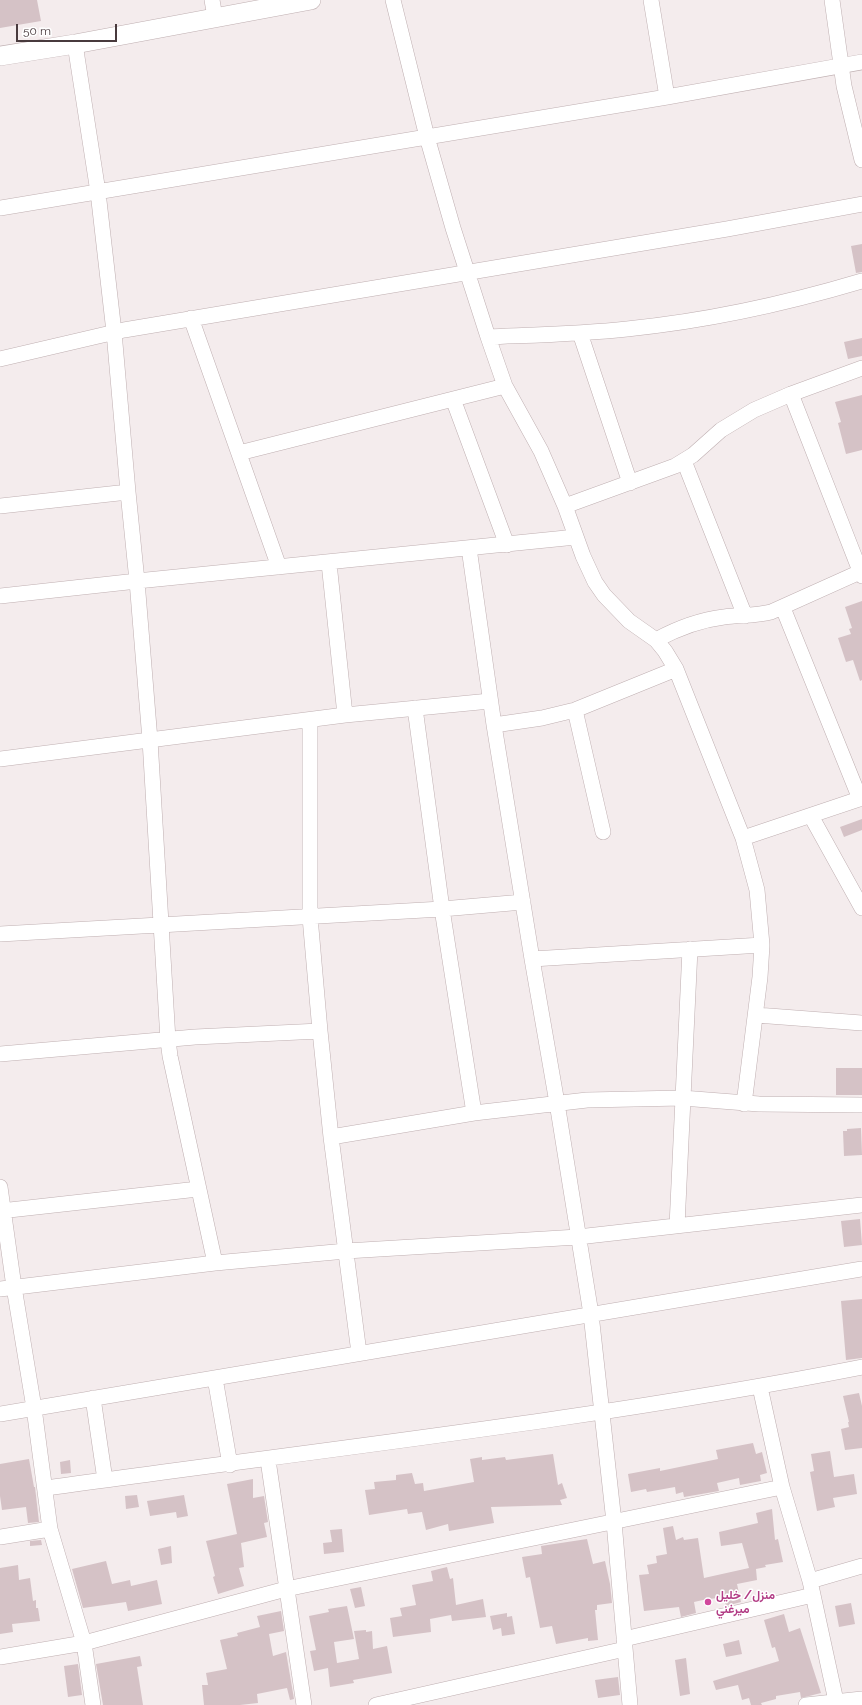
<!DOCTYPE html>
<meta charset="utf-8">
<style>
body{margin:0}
#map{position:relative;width:862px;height:1705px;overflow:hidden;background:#f4eced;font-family:Raleway,sans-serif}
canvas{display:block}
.scale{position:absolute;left:16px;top:24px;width:101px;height:18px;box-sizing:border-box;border:2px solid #483a3d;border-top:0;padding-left:5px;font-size:12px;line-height:14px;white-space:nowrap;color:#483a3d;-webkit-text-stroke:3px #fff;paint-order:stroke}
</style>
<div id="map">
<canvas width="862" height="1705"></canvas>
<div class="scale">50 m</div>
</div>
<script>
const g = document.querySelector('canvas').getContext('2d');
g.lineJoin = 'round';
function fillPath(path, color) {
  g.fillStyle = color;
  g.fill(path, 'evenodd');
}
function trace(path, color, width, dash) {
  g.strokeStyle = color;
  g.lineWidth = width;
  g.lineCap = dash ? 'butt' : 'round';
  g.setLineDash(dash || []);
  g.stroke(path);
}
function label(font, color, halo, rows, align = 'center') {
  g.font = font + ' Raleway,Vazirmatn,sans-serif';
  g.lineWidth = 3;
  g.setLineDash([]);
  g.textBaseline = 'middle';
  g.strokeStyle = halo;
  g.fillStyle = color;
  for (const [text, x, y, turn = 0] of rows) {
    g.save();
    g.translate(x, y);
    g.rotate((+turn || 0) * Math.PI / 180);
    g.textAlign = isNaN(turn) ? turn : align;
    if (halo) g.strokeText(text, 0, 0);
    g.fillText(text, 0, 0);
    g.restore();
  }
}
fillPath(new Path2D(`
 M0 0H37L41 21 0 28Z
 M862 244V272L856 273 851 246Z
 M862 338V356L848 359 844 342Z
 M862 395V450L846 454 838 423 841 422 835 402Z
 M862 601V680L860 681 853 660 846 662 838 638 851 634 849 629 852 628 845 607Z
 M862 819V830L844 837 840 827Z
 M836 1068H862V1095H836Z
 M861 1128 862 1155 844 1156 843 1131H847V1129Z
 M860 1219 862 1245 844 1247 841 1221Z
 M862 1299V1358L846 1360 841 1301Z
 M859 1393 862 1406V1448L845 1450 841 1429 849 1427 848 1422H849L843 1396Z
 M753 1443 756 1454 762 1452 767 1473 760 1475 761 1481 740 1485 739 1478 717 1483 719 1491 684 1497 683 1492 676 1494 675 1487 647 1492 646 1489 631 1492 628 1474 660 1468V1471L718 1459 716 1450Z
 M830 1451 834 1477 854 1474 857 1494 833 1498 835 1507 817 1511 810 1472 814 1471 811 1454Z
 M553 1454 558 1485 562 1483 567 1498 560 1500 562 1505 491 1507 494 1523 449 1531 448 1524 426 1530 422 1512 408 1514 407 1509 369 1515 365 1490 375 1489 374 1482 396 1480V1475L412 1473 415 1484 423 1483 424 1491 474 1482 470 1459 482 1457V1460L505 1457 506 1460Z
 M29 1459 34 1487H35L39 1522 28 1523 26 1507 2 1510 0 1496V1464Z
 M70 1460 71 1473 61 1474 60 1462Z
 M253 1479V1498L264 1496 268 1522 264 1523 267 1537 241 1543 244 1567 239 1568 244 1586 218 1594 213 1577 215 1576 206 1541 237 1534 227 1484Z
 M137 1495 139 1507 126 1509 125 1496Z
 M184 1495 188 1516 177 1518 176 1512 150 1516 147 1501Z
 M772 1509 775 1540 778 1539 783 1562 765 1565 766 1567 756 1569 757 1580 737 1584 741 1602 726 1606 724 1597 703 1600 694 1602 696 1613 681 1617 679 1607 644 1611 639 1575 649 1574 647 1565 657 1563 656 1556 667 1554 663 1528 673 1526 676 1540 683 1537 684 1540 698 1538 704 1578 749 1568 742 1543 721 1546 719 1532 758 1523 756 1513Z
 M342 1529 344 1552 324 1554 323 1543 332 1542 330 1530Z
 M587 1539 593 1564 605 1561 610 1584 612 1603 597 1605V1610H595L598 1640 588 1641V1638L556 1644 552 1626 540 1628 530 1577 526 1578 522 1557 542 1554 541 1546Z
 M41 1540 42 1545 30 1546V1541Z
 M171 1546 172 1563 161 1565 158 1549Z
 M106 1561 112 1584 130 1580 131 1586 157 1580 162 1604 128 1611 126 1602 83 1608 72 1569Z
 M18 1565 19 1580 30 1578 33 1601 36 1600V1608H38L40 1621 12 1624 13 1632 0 1634V1568Z
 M447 1567 450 1579 453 1578 456 1605 483 1599 486 1617 452 1621 451 1615 430 1619 431 1632 393 1637 390 1618 402 1616 400 1608 416 1605 412 1585 433 1581 431 1571Z
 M361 1587 365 1606 355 1608 350 1589Z
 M851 1603 855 1624 839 1627 835 1606Z
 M347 1606 354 1639 334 1642 337 1663 359 1659 354 1631 366 1630V1632L372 1631 373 1649 387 1646 392 1673 353 1680 354 1683 330 1687 328 1668 314 1671 310 1651 316 1650 309 1616 329 1612 328 1609Z
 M281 1611 284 1631 269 1634 273 1656 286 1652 294 1699 290 1700 287 1688 257 1694 258 1703 240 1705H204L202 1685H208L206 1673 227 1669 220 1640 238 1636 237 1633 260 1627 257 1616Z
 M507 1613V1617L512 1616 515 1634 502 1636 501 1628 493 1630 490 1616Z
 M784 1614 789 1632 800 1628 821 1693 801 1698 800 1692 776 1696V1699L761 1703 762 1705H751L749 1698 742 1700 738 1685 716 1690 713 1681 779 1661 775 1647 772 1648 764 1620Z
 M739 1640 742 1654 726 1657 723 1644Z
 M140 1656 142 1666 137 1667 143 1705H103L96 1664Z
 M686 1658 690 1694 680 1696 675 1660Z
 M78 1664 82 1695 68 1697 64 1666Z
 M618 1677 620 1695 598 1698 595 1680Z`), '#d5c2c6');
const minor = new Path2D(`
 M212 0 215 17
 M393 0 427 137 453 228 488 337 505 386 541 451 565 506 583 556 595 582 604 595 629 621 656 640 665 651 676 669 743 838 757 890 762 945 760 977 744 1104
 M651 0 667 97
 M832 0 844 86 862 160
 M75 44 98 192 114 332 128 492 137 581 150 740 168 1040 170 1056 215 1263
 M0 208 667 97 862 62
 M191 318 279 567
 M580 333 630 483
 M488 337C534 335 581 334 627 329 707 321 785 304 862 281
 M0 359 124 330 727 229 862 204
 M791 394 862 576
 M453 399 507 545
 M239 453 505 386
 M684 461 745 616
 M0 506 128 492
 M565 506 675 466 693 455 721 430 754 410 791 394 862 368
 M469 548 494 725 532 959 557 1103 591 1314 614 1522 630 1705
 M329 563 345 715
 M0 596 137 581 576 537
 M783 608 860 799
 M656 640C678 628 699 620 724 617 740 615 755 616 771 612L860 572
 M415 708 442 909 474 1113
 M575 710 603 832
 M310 720V917L320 1031 331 1137 359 1353
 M494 725 542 718 575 710 676 669
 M0 759 345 715 490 701
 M811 816 862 908
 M743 838 862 798
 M0 934 442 909 523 902
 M532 959 762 945
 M756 1015 862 1023
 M0 1054 195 1037 320 1031
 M331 1137 474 1113 587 1100 682 1098 759 1104 862 1105
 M0 1187 14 1287 34 1408 50 1529 84 1643 93 1705
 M0 1211 198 1189
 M677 1226 690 949
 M0 1289 215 1263 346 1251 578 1237 862 1205
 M215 1378 230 1465
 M760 1387 782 1487 810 1581 836 1701
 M93 1398 105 1480
 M0 1414 862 1269
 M268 1460 304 1705
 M46 1488C318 1450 592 1420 862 1367
 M0 1537 50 1529
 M810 1581 862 1566
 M624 1639 813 1595
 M0 1657 84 1643 286 1589 782 1487
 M376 1705 625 1649
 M806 1705 862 1699`);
const tertiary = new Path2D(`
 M0 56 75 44 311 0`);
trace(minor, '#bfafb1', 16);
trace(tertiary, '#bfafb1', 20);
trace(minor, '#fff', 15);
trace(tertiary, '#fff', 19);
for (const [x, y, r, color] of [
 [708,1602,4,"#d1479c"]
]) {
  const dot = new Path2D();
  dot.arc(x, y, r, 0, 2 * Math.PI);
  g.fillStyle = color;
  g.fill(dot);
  trace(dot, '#fff', 1.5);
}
label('bold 12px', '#b23c85', '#fff', [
 ["منزل/ خليل",716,1595],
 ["ميرغني",716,1609]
], 'left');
</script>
